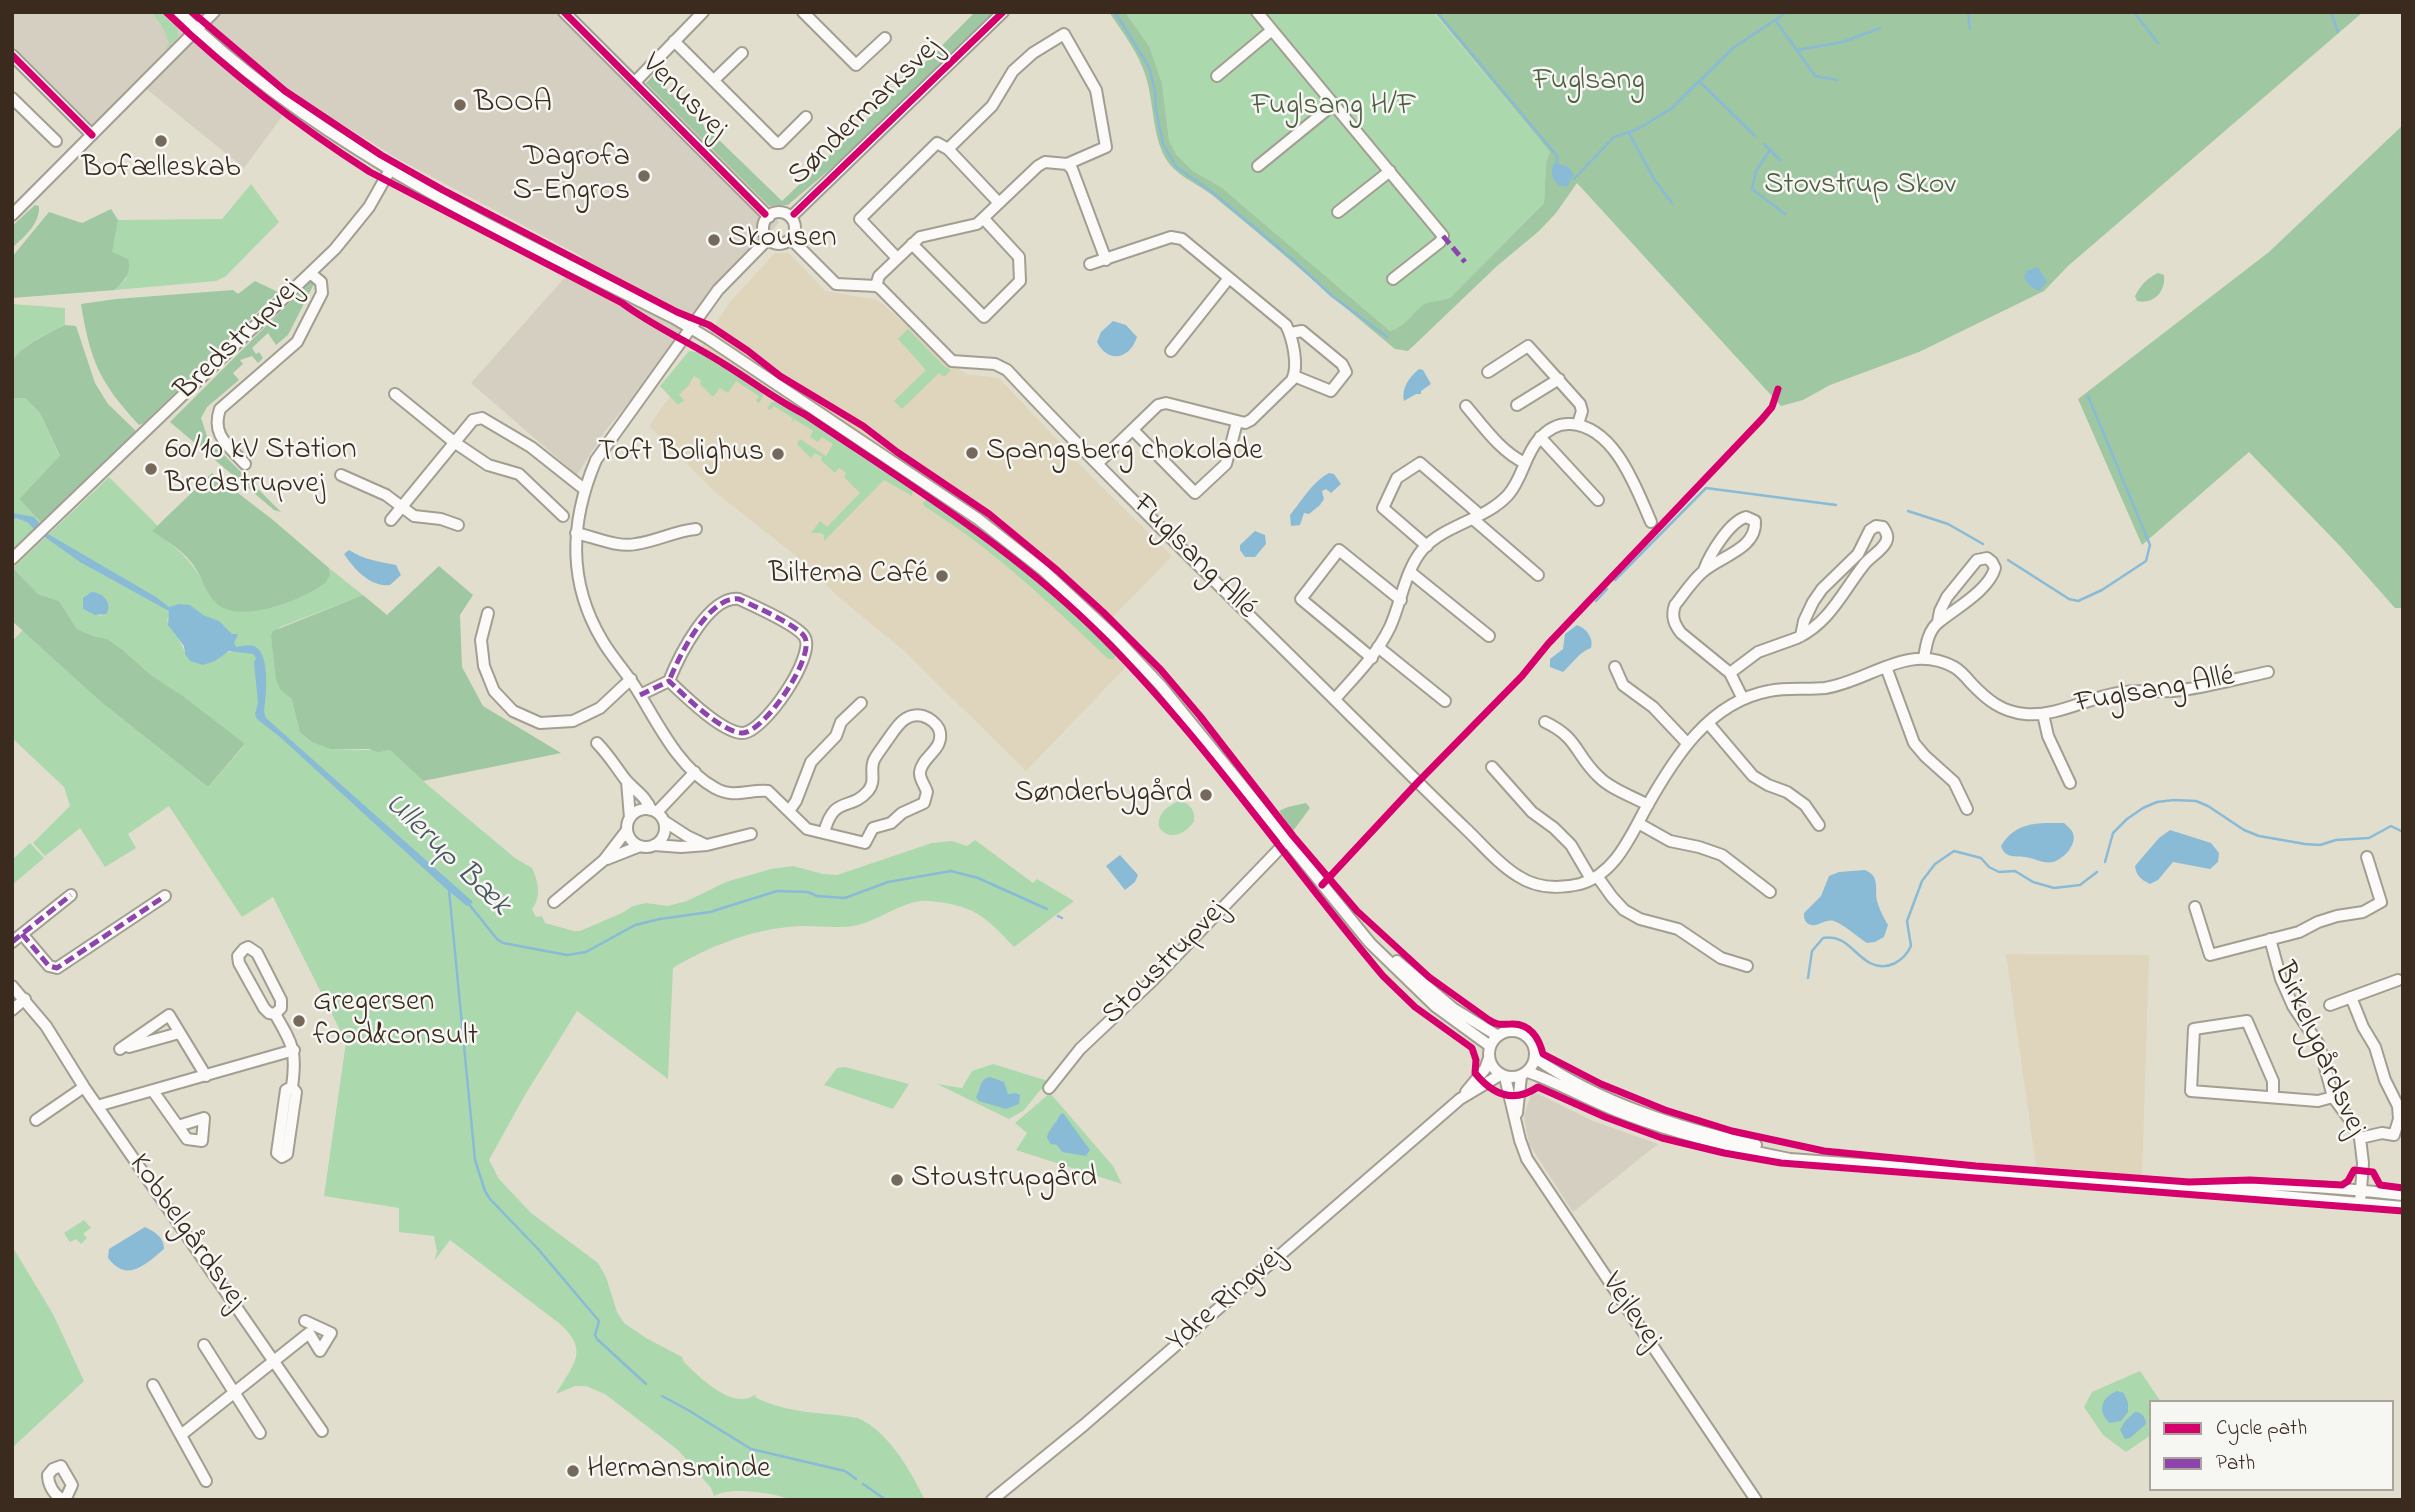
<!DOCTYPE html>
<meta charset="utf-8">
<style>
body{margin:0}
#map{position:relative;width:2415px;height:1512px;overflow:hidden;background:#e2decd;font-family:"Indie Flower",sans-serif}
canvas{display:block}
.frame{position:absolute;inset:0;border:14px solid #3b2a1e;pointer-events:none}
.legend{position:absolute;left:2149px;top:1400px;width:245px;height:91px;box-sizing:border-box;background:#f6f6f2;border:2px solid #aba49d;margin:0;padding:9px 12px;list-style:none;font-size:21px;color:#3b2a1e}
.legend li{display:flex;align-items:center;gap:14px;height:35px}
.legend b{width:35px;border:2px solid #aba49d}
</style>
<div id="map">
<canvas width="2415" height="1512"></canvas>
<div class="frame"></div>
<ul class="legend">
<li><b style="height:9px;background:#d6006c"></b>Cycle path</li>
<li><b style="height:9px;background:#8e44ad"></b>Path</li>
</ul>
</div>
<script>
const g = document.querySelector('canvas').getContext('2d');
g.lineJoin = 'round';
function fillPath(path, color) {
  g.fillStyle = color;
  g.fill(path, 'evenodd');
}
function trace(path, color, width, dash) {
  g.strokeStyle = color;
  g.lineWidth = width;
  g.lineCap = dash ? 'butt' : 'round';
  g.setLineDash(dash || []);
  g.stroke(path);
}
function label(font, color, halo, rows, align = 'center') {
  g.font = font + ' "Indie Flower",sans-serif';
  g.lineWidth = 5;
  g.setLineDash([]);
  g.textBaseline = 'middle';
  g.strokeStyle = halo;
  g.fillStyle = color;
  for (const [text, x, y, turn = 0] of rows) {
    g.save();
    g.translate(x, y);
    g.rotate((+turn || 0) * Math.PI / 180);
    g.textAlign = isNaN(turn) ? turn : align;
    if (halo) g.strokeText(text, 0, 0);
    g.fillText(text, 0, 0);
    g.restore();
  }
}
fillPath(new Path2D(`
 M775 253H789L825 291 878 300 944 359 966 374 999 378 1094 479 1172 556 1114 616 1125 668 1026 771 904 651 841 599 801 560 715 492 649 426 673 392 729 303Z
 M2006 954 2149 955 2142 1175 2036 1166Z`), '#dfd4bc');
fillPath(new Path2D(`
 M12 12H571L779 222 605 431 577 475 471 383 583 257 398 159 297 96 244 168 139 83 93 127 12 45Z
 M1536 1093 1593 1121 1658 1144 1573 1212 1529 1144 1524 1116 1531 1094Z`), '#d5cfc1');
fillPath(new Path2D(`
 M151 12H160L178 29V37L164 51 169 44C165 31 161 22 151 12Z
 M1125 12H1433L1550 152 1546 162 1544 203 1451 297C1442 302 1431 300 1423 306 1412 314 1404 327 1390 331L1221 187 1193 171 1176 154 1169 140 1162 83 1149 46Z
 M251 184 279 222 226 276 216 281 115 290 127 278 111 252 118 220 222 219Z
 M12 304 65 308V325C48 334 17 345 12 365Z
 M908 329 944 366 951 370 944 377 939 373 902 409 894 401 926 370 898 339Z
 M689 351 704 353 762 391 763 396 759 403 756 401 759 396 736 381 728 393 720 388 713 397 700 384 701 380 694 376 689 385 679 395 684 400 678 405 660 386Z
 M12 398H25L40 413 60 457 19 499 41 522 12 550Z
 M777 401 804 415 913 487 912 496 884 480 824 541V535L821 533H811L820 521 827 527 860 493 844 477 846 473 839 468 835 473 821 460 822 457 815 453 811 458 797 444 800 439 826 456 833 444 822 437 818 442 810 437 813 431 794 419 791 424 793 418 774 406 770 410 767 408 772 402Z
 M109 477 158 526 153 531C178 548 196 564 208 592L330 572 329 568 363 595 280 627 271 636 279 687 291 697 331 749C351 749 371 751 390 750L423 781 515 858 532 868C538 881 542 897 532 909L536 917 542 916 545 923 574 931H580L622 913 633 906 646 903 668 906 687 901 726 882 771 869 793 866 823 874 837 875 932 843 952 841 967 846 975 840 1033 883 1037 879 1074 901 1014 947C984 915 974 905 928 901 907 899 879 920 858 925 835 930 811 924 788 927 748 931 708 947 673 968L668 1079 577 1011 525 1095 489 1160 499 1179 531 1213 598 1263 606 1277 617 1312 624 1323 646 1338 682 1357 684 1362C699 1377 734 1412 756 1394L755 1397C787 1414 823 1412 858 1418 889 1432 910 1470 925 1500H792C775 1493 730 1486 714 1496L711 1488 678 1450 605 1394 586 1386H575L556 1394C573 1365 590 1351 560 1324L450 1240 434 1261 437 1252 434 1236 399 1232V1208L324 1196 346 1042 273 897 242 917 169 806 128 834 136 848 105 867 80 828 45 856 33 843 70 806 64 787 12 738V641L23 630 101 702 208 787 245 745 183 696 151 675 123 650 107 639 93 636 77 629 59 601 38 594 13 568ZM87 594 106 599 109 606 101 616 84 610ZM170 614 237 650 222 654 215 661 185 654C183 642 172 632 167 620Z
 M926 499H931L1024 568 1116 652 1114 659H1108C1052 605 991 547 924 506L923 503Z
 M1179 801C1189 802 1196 811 1194 821 1186 834 1169 842 1159 827 1157 814 1167 806 1179 801Z
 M30 843 44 858 12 885V860Z
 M993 1064 1048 1081 1023 1111 1009 1119 937 1084 962 1088 972 1071Z
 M845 1067 909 1084 893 1109 824 1085 837 1068Z
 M1050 1093 1113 1166 1122 1184 1016 1150 1027 1133 1015 1123Z
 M84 1220 91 1228 83 1234 87 1238 81 1244 76 1239 70 1242 64 1233Z
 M12 1246 53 1314 84 1381 12 1448Z
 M2140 1371 2161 1402H2151V1435L2126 1452 2103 1435 2084 1407 2092 1392Z`), '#acd8ae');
fillPath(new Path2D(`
 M975 12H994L849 153 788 205 769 206 646 83 653 76 782 201 901 87Z
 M1109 12H1125L1149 46 1162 83 1169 140 1176 154 1193 171 1221 187 1390 331C1404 327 1412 314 1423 305 1431 300 1442 302 1451 297L1544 203 1546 162 1550 152 1434 12H2363L2068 266 2044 291 1919 352 1830 385 1803 400 1781 406 1577 183 1556 213 1539 231 1497 266 1408 351 1395 349C1333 298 1274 245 1212 195 1197 183 1176 176 1166 159 1152 135 1154 103 1146 77 1139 53 1123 33 1109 12Z
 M2403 125V608H2395L2341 547 2249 452 2142 545 2078 399 2269 252Z
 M35 205 39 206C40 224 25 236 12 248V226Z
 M111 209 118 220 112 252 128 259C132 273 124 281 115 290L12 298V257L49 212 82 223Z
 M2158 273 2164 275C2166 291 2154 305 2137 301L2135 296C2141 285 2147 278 2158 273Z
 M255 281 278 292 144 423 139 425C100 383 90 361 81 304L116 299 233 290 238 294Z
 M311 281 314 284 288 335 276 345 268 333 252 348 256 354 259 352 263 358 258 363 252 356 240 360 243 364 233 373 239 380 207 407 201 418 208 439 281 512 274 510 170 422Z
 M65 325 76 326 95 383 108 404 136 431 41 522 19 499 60 456 40 413 25 398H12C12 387 8 368 14 359 22 345 51 332 65 325Z
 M212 473 273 520 329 568 330 575 325 583C302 600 238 626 215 602 206 593 203 580 196 569 186 552 168 542 152 531Z
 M439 566 473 595 460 615 462 667 483 706 561 753 423 781 390 750 378 752 369 749H331L312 742 300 732 292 699 280 689 276 679 271 636 273 631 363 595 387 615Z
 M13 568 38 594 59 601 77 629 93 636 107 639 123 650 151 675 183 696 245 744 208 787 101 702 12 621Z
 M1306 803 1310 808 1293 831 1279 811 1288 807Z`), '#9ec7a2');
fillPath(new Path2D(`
 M1554 163 1567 166 1574 174 1567 187 1558 185C1552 178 1550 172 1554 163Z
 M2038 267 2047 282 2039 291 2030 286 2024 278 2026 271Z
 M1113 321 1126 325 1137 337C1130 359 1108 364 1097 342L1101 332Z
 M1419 369 1423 370 1431 384 1421 391V394H1416L1404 401C1401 389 1409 377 1419 369Z
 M1329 473 1334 474 1341 484 1331 493 1326 489 1322 491 1324 499 1320 505 1309 514 1304 513 1300 525 1291 526 1290 515C1301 502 1312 482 1329 473Z
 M13 513 34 517 48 534 156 597 169 607 179 604 190 605 203 615 219 621 232 634H238L234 643 236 647C242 646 248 644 254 646 271 653 266 697 264 712L266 718 473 902 467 906 444 887 280 737 257 719 255 714 258 703 254 663 256 658 253 654 229 651 215 661 203 665 190 661 185 654 184 646 168 625 169 611 80 562 35 530 27 522 16 518 12 521Z
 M1255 531 1265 535 1266 544 1255 557H1245L1240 550V545Z
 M349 550C362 559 380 562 396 565L401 575 390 585C370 587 355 570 344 554Z
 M91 592C103 592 114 604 106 614L95 615 83 609V598Z
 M1577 625C1586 628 1594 638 1591 648 1579 652 1573 663 1563 672L1550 667V659L1563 649 1565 634Z
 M2064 823C2067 826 2070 828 2072 831 2079 843 2064 859 2053 862 2043 864 2034 858 2025 857 2014 856 2005 858 2001 846 2016 821 2038 823 2064 823Z
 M2170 830 2211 843 2219 853 2218 862 2210 869 2173 862 2158 880 2150 884C2142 880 2136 876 2135 866L2159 838Z
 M1120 855 1138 875 1135 882 1125 890 1106 866Z
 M1865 870C1882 877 1873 891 1878 904 1880 911 1884 918 1888 925L1884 937 1875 942 1867 943C1856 936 1846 926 1834 921 1824 918 1816 930 1807 923 1804 920 1804 917 1804 913L1821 896 1829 876 1839 872Z
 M990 1077 1004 1082 1008 1094 1016 1093 1020 1095 1019 1104 1006 1109 979 1101 976 1097C981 1089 979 1079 990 1077Z
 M1063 1113 1090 1150 1086 1156 1062 1152 1057 1145 1051 1144 1047 1138C1048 1129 1056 1124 1060 1115Z
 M145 1227C155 1232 164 1237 164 1249 145 1265 127 1283 108 1258L109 1249Z
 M2117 1391 2124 1393 2128 1403V1412L2121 1421 2110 1423C2097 1412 2101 1397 2117 1391Z
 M2135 1412C2142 1412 2146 1418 2146 1424L2130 1438 2125 1439 2120 1430 2125 1421Z`), '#89bbd6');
trace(new Path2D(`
 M1115 12 1149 67 1155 91 1156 110 1163 144 1176 167 1211 191 1292 259 1332 296 1387 337
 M1437 12 1557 156V163
 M1968 12 1970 29
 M2134 12 2158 43
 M2331 12 2338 32
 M1776 21 1815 76 1837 80
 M1797 50 1843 42 1880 28
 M1700 82 1755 136
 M1629 133 1654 179 1672 203
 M1764 144 1781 161
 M1770 150 1756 171 1752 189 1785 214
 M1574 179 1614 137 1638 129 1672 108 1733 48 1787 12
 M1908 511 1948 524 1983 544
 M2008 560 2069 599 2078 601 2102 590 2146 561 2150 545 2088 396
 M1615 580 1706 488 1836 505
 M1596 601 1607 589
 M2105 862 2113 833 2127 819 2143 808 2157 802 2174 800 2196 801 2208 806 2244 830 2259 836 2305 844 2320 845 2336 840 2369 838 2391 826 2403 832
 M449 890 475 1160 485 1191 490 1199 538 1249 599 1321 595 1335 597 1339 646 1384
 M468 903 497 939 503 943 567 955 586 952 635 925 660 919 710 912 777 891 808 892 817 896 845 898 888 882 951 871 978 878 1047 909
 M1058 916 1062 918
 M1808 978 1812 951 1823 938C1846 934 1853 954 1870 963 1887 972 1904 961 1911 946L1907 921 1922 881 1935 864 1954 851 1981 858 1989 867 1999 872 2015 871 2033 882 2054 888 2080 885 2097 872
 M662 1396 688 1410 751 1449 845 1471 856 1479
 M863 1484 886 1500`), '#89bbd6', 2.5);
const minor = new Path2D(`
 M179 12C320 149 501 231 674 318L709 339 978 519 1043 570 1115 637 1161 686 1370 943 1435 1006 1490 1046
 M564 12 769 217
 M803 12 856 65 885 38
 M1257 12 1443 236 1440 242 1393 279
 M674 41 776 143H780L806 117
 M12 55 92 135
 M1217 76 1272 30
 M714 80 742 53
 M635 82 703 12
 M12 98 56 141
 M948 149 992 106 1013 71 1033 53 1064 34 1096 90 1106 147 1067 164
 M1258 166 1334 104
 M1338 212 1390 171
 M763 228a16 16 0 1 1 32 0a16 16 0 1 1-32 0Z
 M12 215 214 12
 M791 217 1003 12
 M768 239 718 290 596 460C570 521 567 581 602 640 613 659 628 674 639 693 659 726 680 769 715 788 734 799 749 789 768 791L807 829 865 843 873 828 891 823 902 813 924 803 927 792C925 785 919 779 920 772 922 756 946 749 939 729 936 723 929 718 923 716 904 711 895 730 886 742 882 748 877 754 874 760 869 771 877 780 868 791 850 812 834 794 824 833
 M791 239 836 284 876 286 880 288 952 361 995 364 1007 370C1118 489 1236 601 1351 716 1389 753 1426 791 1465 828 1482 844 1498 864 1518 876 1536 888 1559 889 1580 884 1615 874 1630 837 1646 808 1674 758 1709 702 1769 691 1788 687 1806 690 1825 688 1870 681 1908 642 1954 667 1961 671 1966 677 1971 683 1987 700 2002 712 2025 714 2056 717 2088 698 2118 693 2139 689 2161 693 2182 690 2211 686 2240 678 2268 672
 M912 244 984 317 1020 281 1019 257 984 219
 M897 258 860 219 937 143 948 149 999 203
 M1090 264 1171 237 1182 239 1286 325C1293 339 1299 366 1292 380L1251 420 1245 423 1166 403 1158 405 1097 464
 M876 286 879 276 920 237 977 224 1038 166 1045 162 1067 164 1072 169 1106 260
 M1291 333 1302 331 1342 364 1346 372 1331 391 1294 376
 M1171 351 1229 278
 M1488 372 1528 346 1580 404 1582 411 1578 424
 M395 394 454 442 488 465 519 474 563 516
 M1517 405 1559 379
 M1466 406C1483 426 1501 452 1525 463
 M1133 430 1195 493 1226 464 1237 422
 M1540 437 1598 500
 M245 464C228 445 211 435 220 409L297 342 322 293 321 282 310 273
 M341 475 386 495 414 516 441 519 458 525
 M1473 519 1538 575
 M391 520 473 420 482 418 531 447 584 489
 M576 533C594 537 618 548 636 544 657 541 675 531 696 529
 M1427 546 1383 508 1397 478 1420 463 1480 515
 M12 559 335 249 369 207 390 170
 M1704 570C1710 554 1729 522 1746 517L1755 521C1757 548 1722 556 1705 570 1693 579 1684 594 1675 605 1671 616 1674 624 1681 633L1730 673 1743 699
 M1410 572 1489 636
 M488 613 481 640 484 666 494 691 513 711 540 723 573 721 600 708 631 679
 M1378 647 1445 701
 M1372 658 1301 599 1339 550 1401 600
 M1924 658C1926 646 1928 630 1939 622 1956 608 1989 590 1995 568L1992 562 1987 558 1977 560 1947 597 1940 611 1938 622
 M1615 667 1623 685 1653 707 1687 743
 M1886 667 1914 743 1925 756 1954 782 1967 809
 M1730 673 1758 652 1797 638C1829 623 1842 593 1863 566 1869 557 1881 552 1886 542 1889 536 1886 532 1883 527L1876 526 1870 530 1858 554 1822 589 1813 602 1804 621 1801 636
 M640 695 669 681C684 695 721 732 742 733 763 734 818 654 804 636 795 624 754 606 739 599 709 595 679 656 669 681
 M1335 699C1355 676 1376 656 1390 627 1401 603 1405 570 1423 549 1446 524 1485 520 1508 495 1523 478 1524 456 1539 439 1547 430 1558 423 1571 424 1615 427 1636 488 1651 522
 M2043 714 2048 736 2070 783
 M1545 722C1579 738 1575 755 1599 777 1612 790 1632 796 1648 805
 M1708 723 1753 776 1768 785 1787 792 1805 805 1819 825
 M597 743C608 754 616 767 625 779 634 790 646 796 651 810
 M1492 767 1532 812 1554 828 1571 845 1591 879
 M627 781 630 818
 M627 828a19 19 0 1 1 38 0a19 19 0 1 1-38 0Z
 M789 811 796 801 811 762 836 736 841 722 861 703
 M657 812 695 772
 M664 821 687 836 704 844
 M1638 823 1670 841 1699 847 1722 855 1770 892
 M654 845 681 847 707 845 751 834
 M607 859 640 846
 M1597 876 1612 897 1624 910 1640 919 1678 929 1721 958 1747 966
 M554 902 604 860 627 830
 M2195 907 2210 955 2299 932 2318 922 2337 916 2363 912 2381 902 2367 857
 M22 934 49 966 57 968 165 896
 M2270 939 2281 979 2293 1006 2319 1045 2333 1097 2350 1120 2360 1138 2363 1163 2360 1203
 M12 942 71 895
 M1397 961 1454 1009 1498 1036
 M12 986 46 1026 84 1087 322 1431
 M2351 997 2363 1027 2375 1047 2385 1080 2398 1106 2399 1119 2394 1135 2382 1133 2360 1138
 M2330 1005 2398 980
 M12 1010 25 999
 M275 1014 281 1008V1000L257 953 248 947 244 949 238 956 239 963 264 1008 269 1013 275 1014C293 1045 297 1051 292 1087L286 1090 277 1153 282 1157 287 1154 296 1092 292 1087
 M1489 1054a23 23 0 1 1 46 0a23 23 0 1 1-46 0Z
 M129 1047 179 1033
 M120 1049 169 1015 206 1076
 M1535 1058C1600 1103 1679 1128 1756 1145
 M1528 1072C1562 1084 1593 1103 1627 1115 1680 1135 1734 1148 1790 1159L2182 1187 2403 1207
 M1505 1077 1520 1140 1527 1159 1756 1500
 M1049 1088 1080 1049 1152 981 1286 842
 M153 1091 187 1139 202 1141 204 1118 178 1126
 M1466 1092 1485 1069 1489 1058
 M2273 1097V1081L2247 1021 2194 1029 2191 1091 2318 1101 2333 1097
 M97 1106 294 1050
 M1517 1113 1521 1076
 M36 1120 84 1087
 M2213 1185C2276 1183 2340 1188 2403 1195
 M204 1345 260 1433
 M153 1385 206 1481
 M181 1435 309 1333 320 1351 331 1333 305 1321
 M61 1466 72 1485 66 1498 62 1499C53 1494 48 1484 48 1475L53 1469Z
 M992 1500 1084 1425 1460 1099 1500 1075`);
trace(minor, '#a29e92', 14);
trace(minor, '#fbfaf8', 10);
trace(new Path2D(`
 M1443 236 1465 262
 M640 695 669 681C684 695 721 732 742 733 763 734 818 654 804 636 795 624 754 606 739 599 709 595 679 656 669 681
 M22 934 49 966 57 968 165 896
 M12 942 71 895`), '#8e44ad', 5, [10, 5]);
trace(new Path2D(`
 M166 12C228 71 298 126 370 172L622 303C654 327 691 343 724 364 752 381 777 401 806 415 905 482 1005 543 1091 626 1200 732 1285 860 1383 976L1415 1007 1472 1048 1476 1060 1475 1073C1492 1094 1513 1104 1538 1087L1605 1117 1662 1138 1724 1153 1781 1163 2403 1211
 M192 12 285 91 381 155 443 190 677 312 709 325 748 351 780 376 863 426 897 452 989 514 1058 571 1103 612 1161 670 1200 716 1293 836 1357 911 1429 977 1489 1020C1498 1026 1501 1024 1511 1024 1530 1023 1539 1038 1543 1054L1601 1084 1665 1110 1732 1131 1824 1151 1976 1166 2189 1182 2250 1180 2342 1185 2348 1181 2354 1170 2373 1172 2380 1185 2403 1188
 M564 12 765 214
 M12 55 92 135
 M794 214 1003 12
 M1322 885 1417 783 1522 676 1548 644 1762 419 1772 407 1778 389`), '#d6006c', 7);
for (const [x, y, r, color] of [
 [460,105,7,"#75695b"],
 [161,141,7,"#75695b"],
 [644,176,7,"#75695b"],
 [714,240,7,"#75695b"],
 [972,453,7,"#75695b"],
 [778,454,7,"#75695b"],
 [151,469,7,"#75695b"],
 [942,576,7,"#75695b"],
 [1206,795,7,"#75695b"],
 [299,1021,7,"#75695b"],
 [897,1180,7,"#75695b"],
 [573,1471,7,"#75695b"]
]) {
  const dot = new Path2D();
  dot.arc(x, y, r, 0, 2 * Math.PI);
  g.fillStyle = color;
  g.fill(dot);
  trace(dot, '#f6f6f2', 2.5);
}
label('30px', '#4f5d42', '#f6f6f2', [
 ["Fuglsang",1589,83],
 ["Fuglsang H/F",1334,108],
 ["Stovstrup Skov",1860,187]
]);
label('30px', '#3b2a1e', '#f6f6f2', [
 ["Venusvej",683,98,45],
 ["Søndermarksvej",866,113,-44],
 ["Bredstrupvej",239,341,-44],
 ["Fuglsang Allé",1193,558,45],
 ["Fuglsang Allé",2155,692,-10],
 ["Stoustrupvej",1166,964,-45],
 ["Birkelygårdsvej",2318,1050,66],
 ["Kobbelgårdsvej",186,1233,55],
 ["Ydre Ringvej",1227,1301,-41],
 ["Vejlevej",1630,1312,56]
]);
label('30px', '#3b2a1e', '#f6f6f2', [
 ["BOOA",474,105],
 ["Dagrofa",630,159,"right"],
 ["S-Engros",630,193,"right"],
 ["Bofælleskab",161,170,"center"],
 ["Skousen",728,240],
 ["60/10 kV Station",165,452],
 ["Bredstrupvej",165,486],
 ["Spangsberg chokolade",986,453],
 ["Toft Bolighus",764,454,"right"],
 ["Biltema Café",928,576,"right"],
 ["Sønderbygård",1192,795,"right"],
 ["Gregersen",313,1004],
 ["food&consult",313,1038],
 ["Stoustrupgård",911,1180],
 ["Hermansminde",587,1471]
], 'left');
label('italic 32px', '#495860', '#f6f6f2', [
 ["Ullerup Bæk",446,856,44]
]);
</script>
